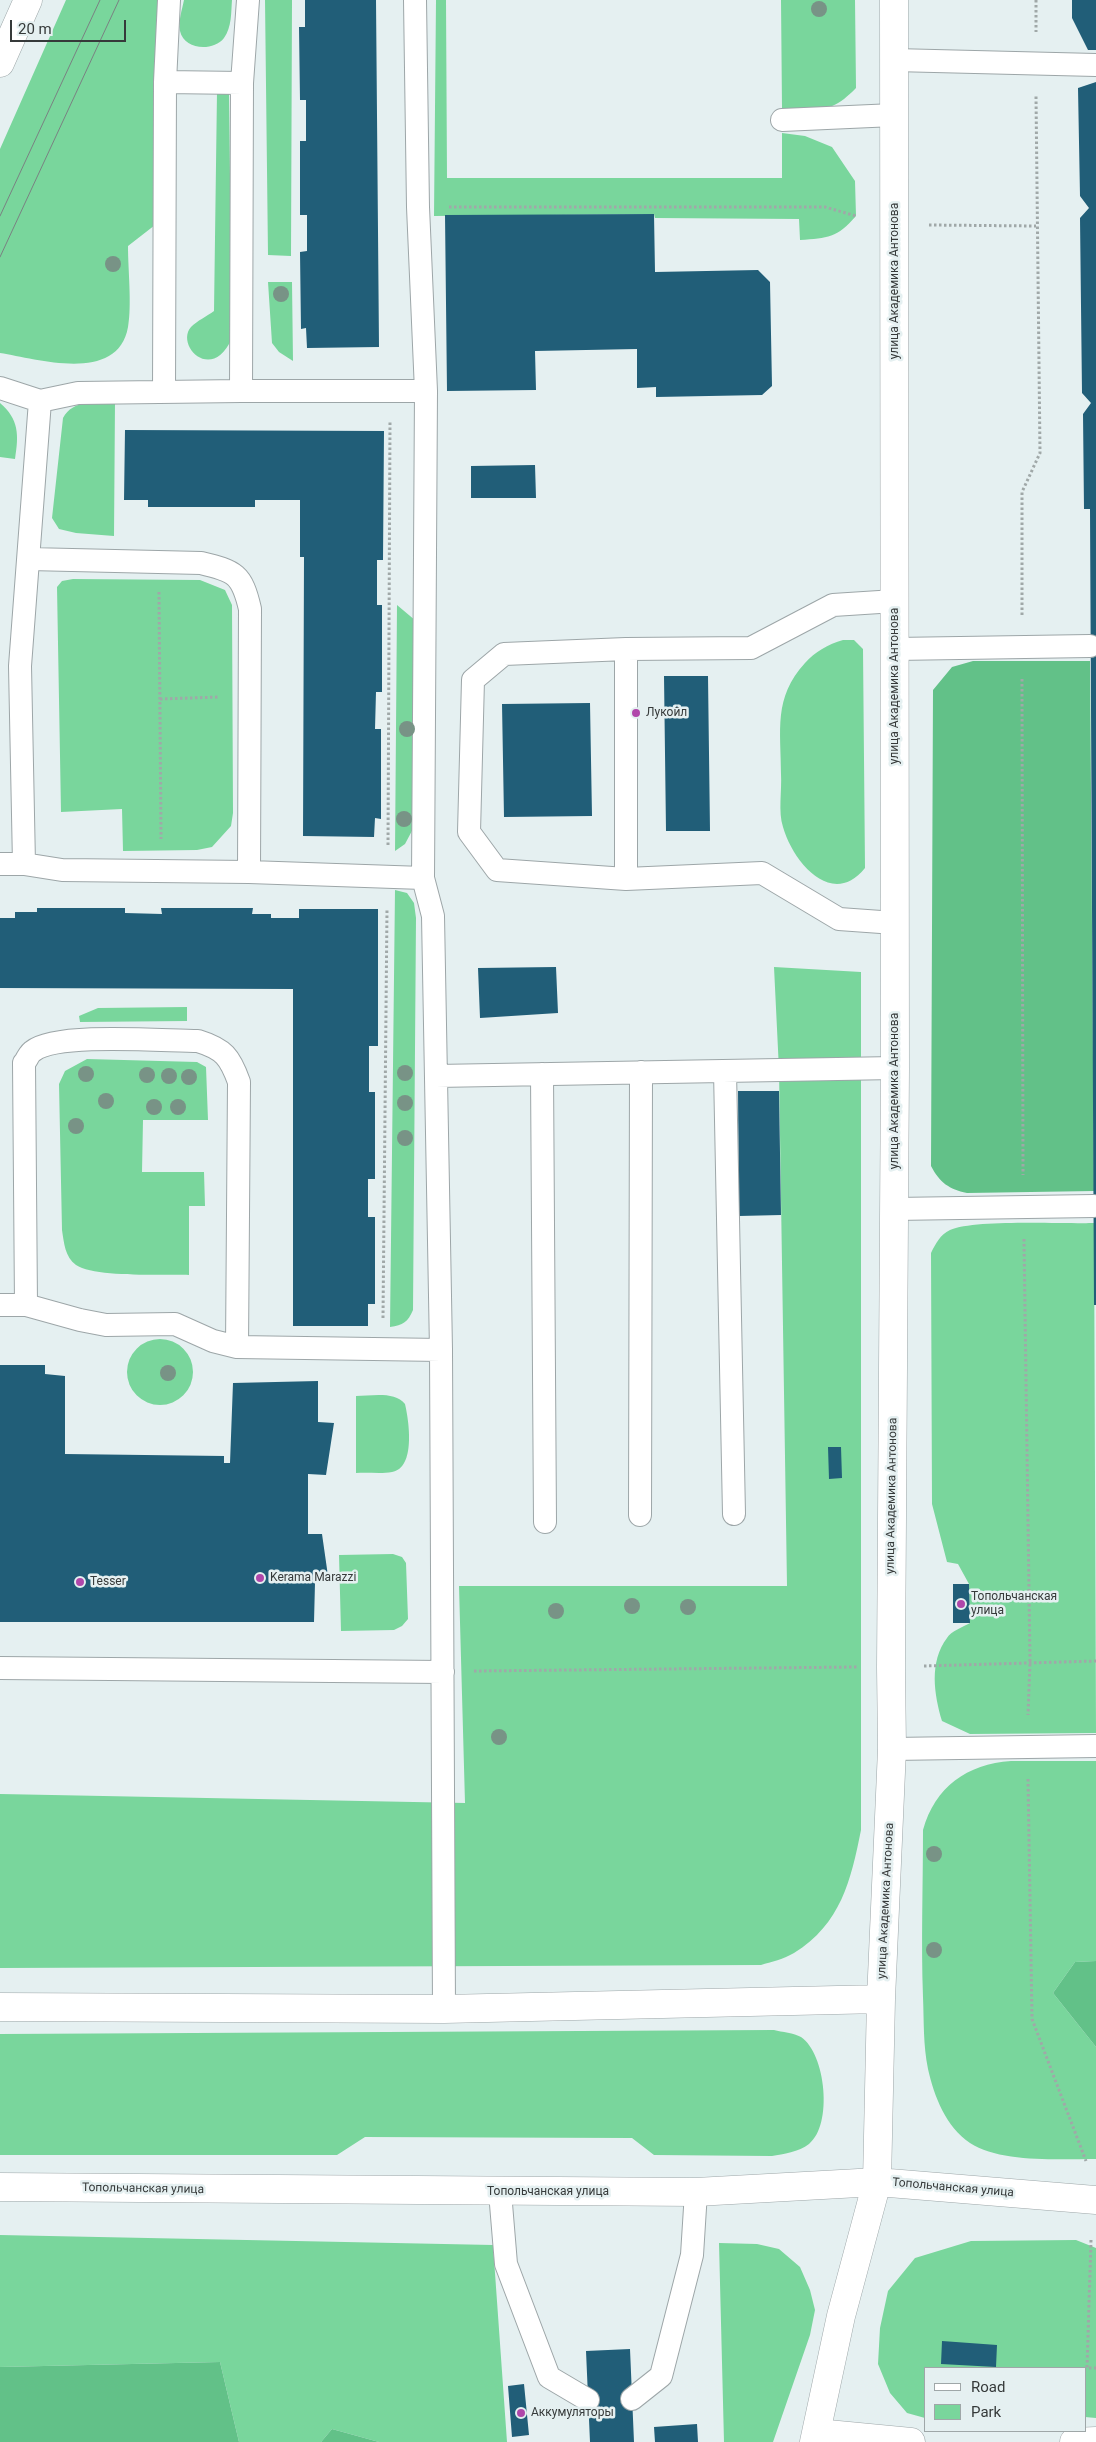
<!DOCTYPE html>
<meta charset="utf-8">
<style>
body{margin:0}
#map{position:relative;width:1096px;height:2442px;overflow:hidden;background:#e5f0f1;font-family:Roboto,sans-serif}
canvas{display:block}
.legend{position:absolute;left:924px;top:2367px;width:162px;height:65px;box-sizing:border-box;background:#e5f0f1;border:1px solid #9fa7a8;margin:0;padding:6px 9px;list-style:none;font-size:15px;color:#363a3a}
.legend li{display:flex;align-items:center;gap:10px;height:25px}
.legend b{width:25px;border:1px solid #9fa7a8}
.scale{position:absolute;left:10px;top:20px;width:116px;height:22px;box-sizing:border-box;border:2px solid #363a3a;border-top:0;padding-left:6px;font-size:15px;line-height:18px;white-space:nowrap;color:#363a3a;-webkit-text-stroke:4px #e5f0f1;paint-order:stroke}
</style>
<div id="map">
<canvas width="1096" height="2442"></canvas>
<ul class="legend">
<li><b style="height:6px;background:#fff"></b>Road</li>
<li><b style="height:14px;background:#79d69c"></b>Park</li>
</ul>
<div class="scale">20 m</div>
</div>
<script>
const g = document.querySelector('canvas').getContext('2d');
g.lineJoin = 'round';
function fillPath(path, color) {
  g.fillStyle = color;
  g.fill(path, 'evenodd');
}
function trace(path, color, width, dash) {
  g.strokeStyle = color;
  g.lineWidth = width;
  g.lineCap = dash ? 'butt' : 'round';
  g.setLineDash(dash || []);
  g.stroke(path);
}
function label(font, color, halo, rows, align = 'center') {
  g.font = font + ' Roboto,sans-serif';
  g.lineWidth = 5;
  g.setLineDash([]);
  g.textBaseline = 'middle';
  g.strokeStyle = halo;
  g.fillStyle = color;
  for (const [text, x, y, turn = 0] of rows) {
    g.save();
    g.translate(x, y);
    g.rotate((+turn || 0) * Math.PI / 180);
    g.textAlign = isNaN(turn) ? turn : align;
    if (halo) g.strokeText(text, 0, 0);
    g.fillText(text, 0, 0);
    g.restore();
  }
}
fillPath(new Path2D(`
 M66 0H159L156 24 155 225 128 246C128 270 132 305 128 327 118 384 38 359 0 353V149Z
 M184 0H232C231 12 232 27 224 38 213 52 184 50 180 31 178 21 182 10 184 0Z
 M265 0H292L291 256 268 255Z
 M436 0H446L447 178H782V133L805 136 832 147 855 181 856 216C837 238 828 238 800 240L799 219 655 218 654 214 434 216Z
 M781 0H855L856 88C830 115 817 110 782 108Z
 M217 92 229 94 232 338C212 384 175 345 191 327 197 321 207 316 214 311Z
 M268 282H292L293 361 279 352 272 343Z
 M115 402 114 536 76 533 59 529 52 518 63 418C73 399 96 403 115 402Z
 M0 403C19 419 19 435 15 459L0 457Z
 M73 579 200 580 225 590 232 605 233 813 231 826 212 847 197 850 123 851 122 809 61 812 57 587 62 581Z
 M397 605 416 621 414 827 405 844 395 851Z
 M843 640H854L863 649 865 868C832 909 793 862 783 827 778 812 782 791 781 774 781 730 773 698 805 663 815 652 828 644 843 640Z
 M395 890 407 893 414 903 416 918 413 1310C408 1322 403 1325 390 1327Z
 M774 967 861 972V1830C851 1880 841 1924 794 1953 784 1959 771 1962 761 1965L0 1968V1794L465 1803 459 1586H787L779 1070Z
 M187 1007V1021L80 1022 79 1016 98 1008Z
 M87 1059 197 1062 206 1067 208 1120H143L142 1172H204L205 1206H189V1275C165 1274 95 1278 76 1265 65 1257 64 1243 62 1230L59 1084 65 1071Z
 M1094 1223 1096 1733 970 1734 942 1721C934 1694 929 1662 947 1638 951 1631 963 1627 970 1623L969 1584 958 1564 947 1562 932 1504 931 1253C936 1243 940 1235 950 1230 974 1219 1064 1224 1094 1223Z
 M127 1372a33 33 0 1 1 66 0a33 33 0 1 1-66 0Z
 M356 1396C371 1396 395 1391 405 1404 409 1421 416 1468 392 1472 381 1474 368 1472 356 1473Z
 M393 1554 402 1557 406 1563 408 1619 402 1626 394 1630 341 1631 339 1555Z
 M1011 1761H1096V1961L1075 1962 1053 1993 1096 2047V2159C1060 2159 1000 2163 970 2143 946 2127 934 2096 928 2069 923 2045 924 2021 923 1997 921 1942 923 1886 923 1830 935 1787 967 1764 1011 1761Z
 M774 2030C782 2032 794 2033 801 2037 826 2054 833 2125 809 2144 799 2152 783 2154 772 2156L654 2155 632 2138 365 2137 337 2155H0V2034Z
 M0 2235 493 2245 507 2442H379L332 2429 321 2442H239L220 2362 0 2367Z
 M1076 2240 1096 2248V2418L1085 2417V2368H925V2418L907 2413 890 2393 878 2364 880 2328 888 2291 915 2258 971 2241Z
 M719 2243 757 2244 779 2249 800 2267 810 2290 815 2310 810 2335 773 2442H724Z`), '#79d69c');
fillPath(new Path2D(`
 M973 661H1090L1094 1191 967 1193C949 1189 940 1183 931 1166L933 690 952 667Z
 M1096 1961V2047L1053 1993 1075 1962Z
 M220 2362 239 2442H0V2367Z
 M332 2429 379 2442H321Z`), '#62c188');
fillPath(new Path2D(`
 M305 0H376L379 347 307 348 306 328 301 329 300 252 307 251V215H300V141H306V100H300L299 27H305Z
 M1072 0H1096V50H1088L1072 18Z
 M1096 82V1305H1094L1090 509H1084L1083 414 1091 403 1082 393 1080 218 1089 208 1080 196 1078 88Z
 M654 214 655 272 758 270 770 282 772 386 762 395 656 397V387L637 388V349L535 351 536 390 447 391 445 215Z
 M125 430 384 431 383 560H377V605H382V692H376L375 729H381V819L375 818 374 837 303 836 304 557H300V500H255V507H148V500H124Z
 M535 465 536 498H471V466Z
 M664 676H708L710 831H666Z
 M590 703 592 816 504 817 502 704Z
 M37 908H125V913L162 914 161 908H253L252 914H271V918H299V909H378V1046H369V1092H375V1179H368V1217H375V1304H368V1326H293V989L0 988V918H15V912H37Z
 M556 967 558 1013 480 1018 478 968Z
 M738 1091H779L781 1215 739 1216Z
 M0 1365H45V1374L65 1376V1454L224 1456V1463H230L233 1383 318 1381V1422L334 1423 326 1475 308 1474V1534H322L329 1583H315L314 1622H0Z
 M828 1447H841L842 1478 829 1479Z
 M953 1584H969L970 1623H953Z
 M942 2341 997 2345 996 2367 941 2364Z
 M630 2349 634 2442H590L586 2351Z
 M524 2384 529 2435 512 2437 508 2386Z
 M697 2424 698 2442H655L654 2427Z`), '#215e78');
const lane = new Path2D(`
 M415 0 418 207 426 391 423 878 433 916 441 1350 444 2009
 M894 60 1096 65
 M165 82 242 83
 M782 120 894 115
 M0 388 40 401 78 393 241 391 242 83 248 0
 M241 391H426
 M164 392 165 82 169 0
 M29 559 201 563C235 571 242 574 250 609L249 872
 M626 649 504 654 473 680 469 832 497 870 626 879
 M895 649 1090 646
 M0 864H24L20 666 40 401
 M24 864 62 870 249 872 423 878
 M895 923 839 919 762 873 626 879V649L751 648 833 605 895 601
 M725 1071 734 1514
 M542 1074 545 1522
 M436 1076 895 1068
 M894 1209 1094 1206
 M0 1305H26L24 1063C27 1060 29 1053 33 1051 57 1032 164 1041 198 1041 224 1049 230 1057 239 1082L237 1347 441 1350
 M26 1305 80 1320 106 1325 175 1324 213 1341 237 1347
 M640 1515 641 1072
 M0 1668 443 1672
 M892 1749 1096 1746
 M500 2192 506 2264 549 2377 588 2400
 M632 2399 661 2376 692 2255 696 2192`);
const street = new Path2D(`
 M0 63 28 0
 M817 2433 911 2442
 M1074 2442 1096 2441`);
const secondary = new Path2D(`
 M0 2007 444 2009 881 1999
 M0 2187 696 2192 877 2182 1096 2200
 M814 2442 841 2316 877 2182 881 1999 892 1749 891 1667 895 1068 894 0`);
trace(lane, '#9da6a8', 24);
trace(street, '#9da6a8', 29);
trace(secondary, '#9da6a8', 29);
trace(new Path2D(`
 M1036 0V32
 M449 207H825L856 216
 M929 225 1036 226
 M159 592 161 839
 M1022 615V492L1040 453 1036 96
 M1022 679 1023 1175
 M160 699 219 697
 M388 845 390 421
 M1024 1239 1030 1662 1028 1715
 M383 1318 387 909
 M924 1666 1096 1661
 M474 1671 858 1667
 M1028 1779 1032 2019 1086 2161
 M1091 2240 1087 2368H1096`), '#a0a8a8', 3, [2.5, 2.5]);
trace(lane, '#fff', 22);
trace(street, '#fff', 28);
trace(secondary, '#fff', 28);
trace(new Path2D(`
 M0 216 100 0
 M0 257 119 0`), '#7a8182', 1);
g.fillStyle = '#789386';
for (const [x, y] of [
 [819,9],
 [113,264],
 [281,294],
 [407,729],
 [404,819],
 [405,1073],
 [86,1074],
 [147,1075],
 [169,1076],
 [189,1077],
 [106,1101],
 [405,1103],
 [154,1107],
 [178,1107],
 [76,1126],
 [405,1138],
 [168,1373],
 [632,1606],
 [688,1607],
 [556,1611],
 [499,1737],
 [934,1854],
 [934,1950]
]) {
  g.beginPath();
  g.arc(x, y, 8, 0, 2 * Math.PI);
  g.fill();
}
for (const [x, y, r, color] of [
 [636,713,5,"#b047aa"],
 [260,1578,5,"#b047aa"],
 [80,1582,5,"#b047aa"],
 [961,1604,5,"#b047aa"],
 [521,2413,5,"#b047aa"]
]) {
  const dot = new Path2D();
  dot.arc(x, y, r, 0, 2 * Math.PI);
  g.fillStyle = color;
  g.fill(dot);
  trace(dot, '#e5f0f1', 2);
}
label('12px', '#363a3a', '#e5f0f1', [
 ["улица Академика Антонова",895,281,-90],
 ["улица Академика Антонова",895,686,-90],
 ["улица Академика Антонова",895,1091,-90],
 ["улица Академика Антонова",892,1496,-89],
 ["улица Академика Антонова",886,1901,-87],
 ["Топольчанская улица",953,2188,5],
 ["Топольчанская улица",143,2189,1],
 ["Топольчанская улица",548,2192]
]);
label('12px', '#363a3a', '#e5f0f1', [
 ["Лукойл",646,713],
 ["Kerama Marazzi",270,1578],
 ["Tesser",90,1582],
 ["Топольчанская",971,1597],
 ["улица",971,1611],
 ["Аккумуляторы",531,2413]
], 'left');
</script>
